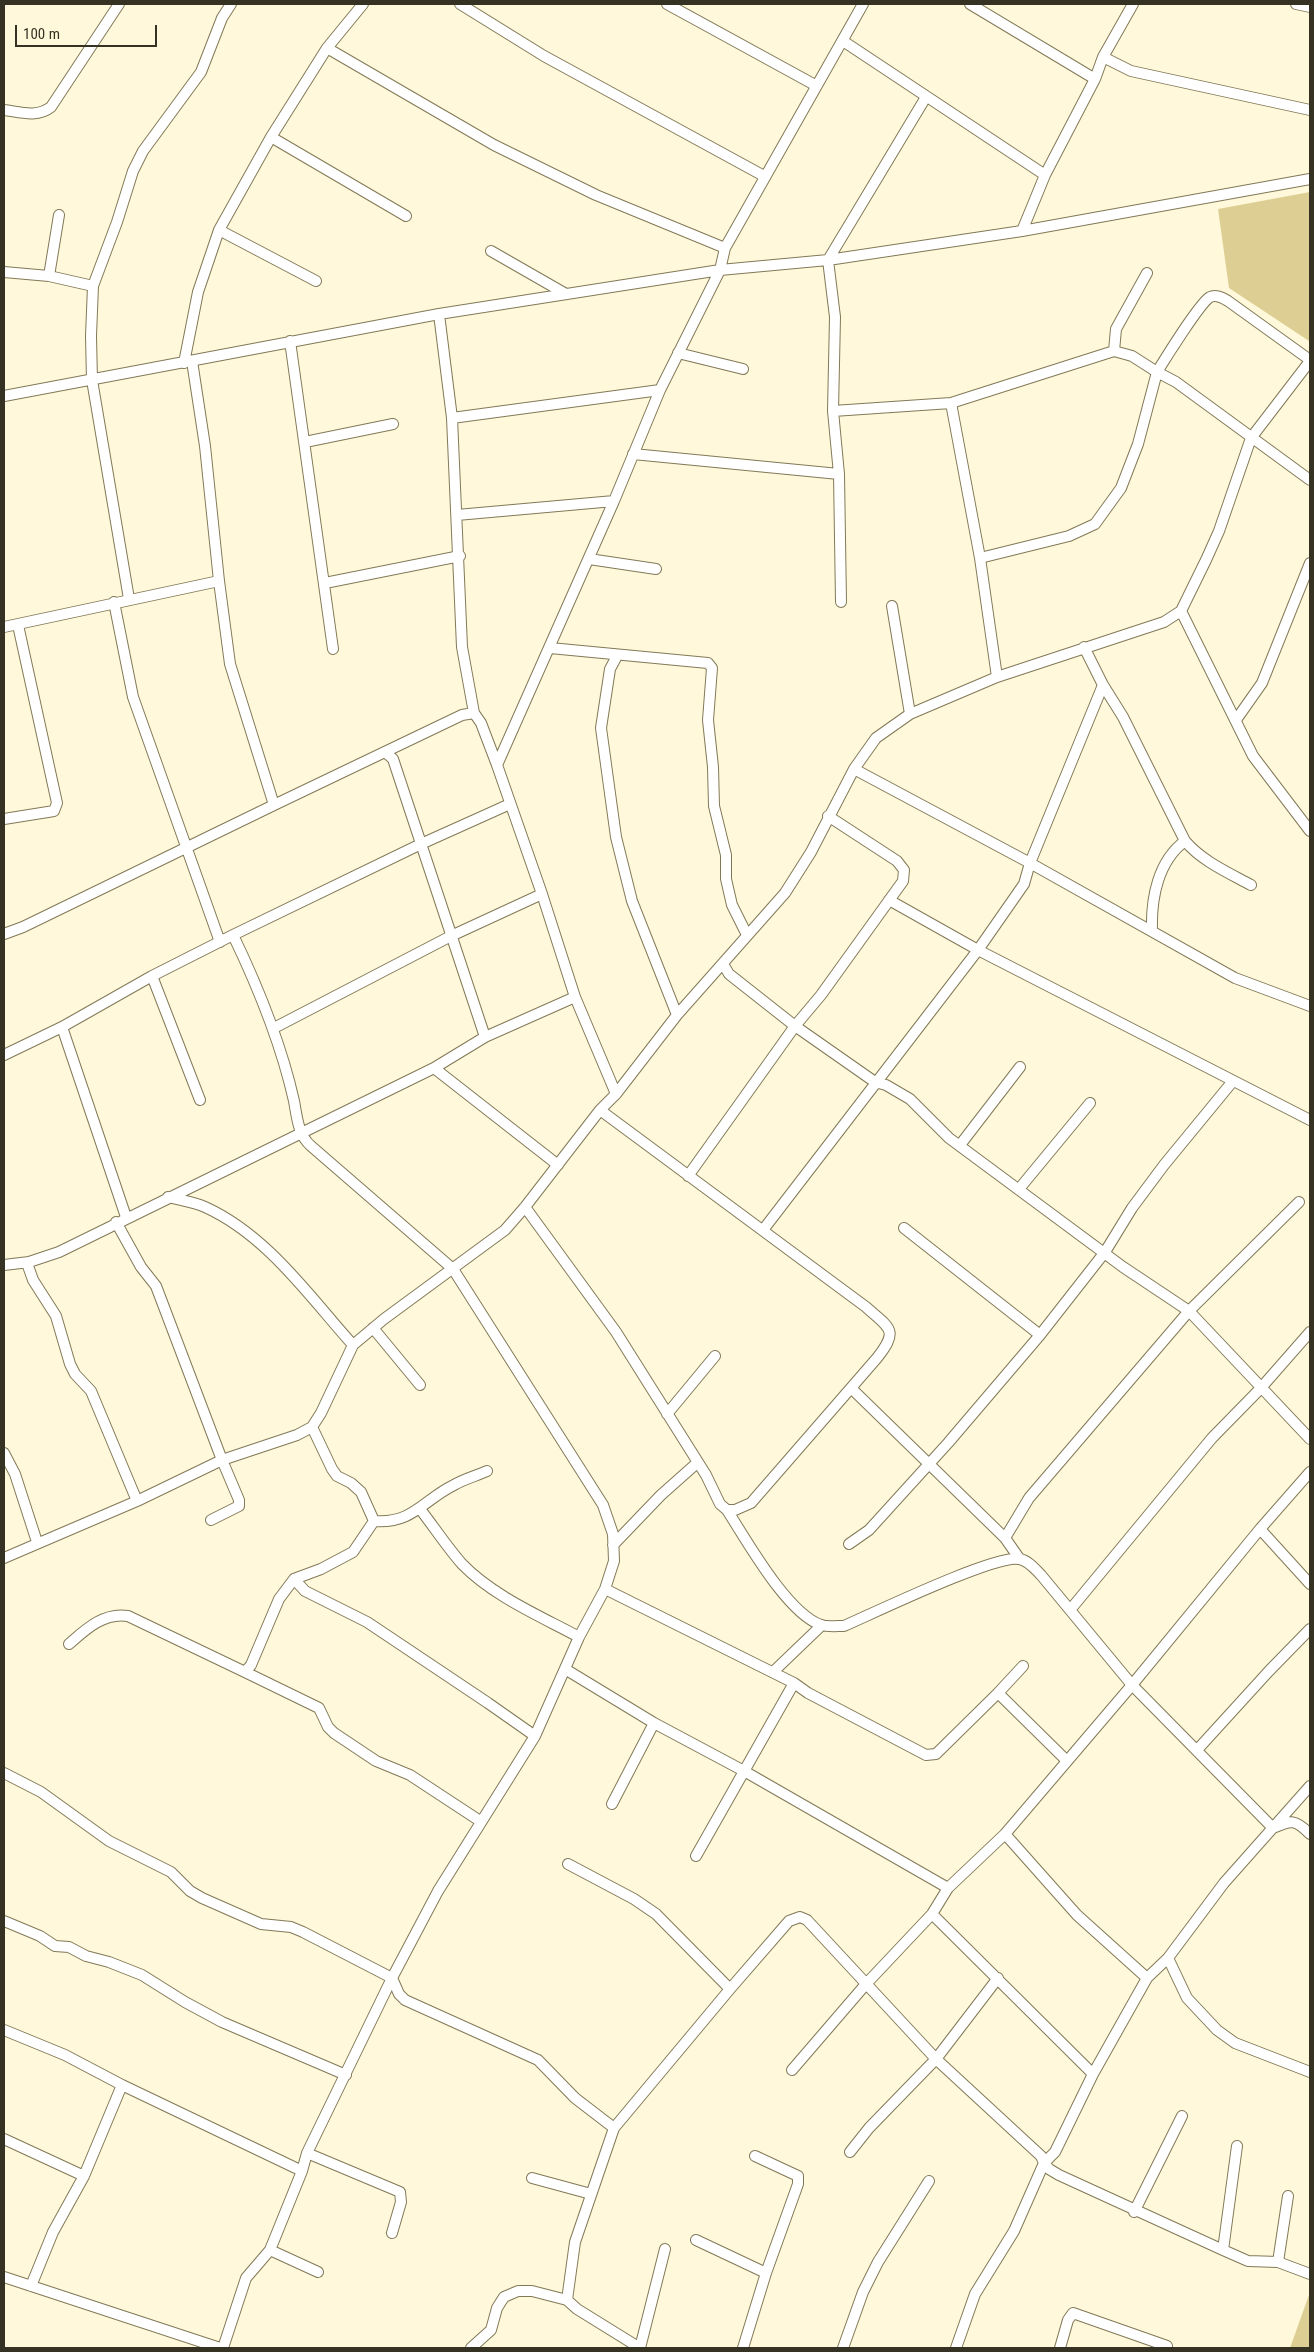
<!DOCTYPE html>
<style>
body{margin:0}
#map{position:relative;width:1314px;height:2352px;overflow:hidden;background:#fff8da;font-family:"Roboto Condensed",sans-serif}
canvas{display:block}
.frame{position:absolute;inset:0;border:5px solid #353223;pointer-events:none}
.scale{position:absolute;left:15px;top:25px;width:142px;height:22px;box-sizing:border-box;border:2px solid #353223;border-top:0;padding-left:6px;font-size:15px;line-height:18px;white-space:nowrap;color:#353223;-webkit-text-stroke:4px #fff8da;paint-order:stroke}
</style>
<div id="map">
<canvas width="1314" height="2352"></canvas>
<div class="frame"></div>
<div class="scale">100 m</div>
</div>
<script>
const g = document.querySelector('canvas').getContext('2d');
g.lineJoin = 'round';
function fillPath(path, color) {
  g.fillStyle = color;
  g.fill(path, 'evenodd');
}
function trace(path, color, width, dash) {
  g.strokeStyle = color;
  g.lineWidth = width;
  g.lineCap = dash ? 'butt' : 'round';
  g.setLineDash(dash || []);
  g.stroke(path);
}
fillPath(new Path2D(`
 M1310 192V339L1309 341 1229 288 1218 209Z
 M1310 2292V2348H1290Z`), '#ddcf94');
const minor = new Path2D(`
 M460 4 544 56 764 176
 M667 4 815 85
 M970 4 1095 79
 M1296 4 1310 7
 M843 41 1045 175
 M327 48 494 145 596 195 725 248
 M1103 57 1131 71 1310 110
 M4 110C20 112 37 118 51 107L119 4
 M271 137 406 216
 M219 230 316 281
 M1022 231 1045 175 1095 79 1103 57 1133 4
 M491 251 566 294
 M4 272 49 276 93 286
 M1147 273 1116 329 1114 351 1132 356 1157 372C1165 359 1200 303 1210 297 1216 294 1223 298 1228 301L1310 360
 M49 276 59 215
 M439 314 452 418 462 647 474 713
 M290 341 333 649
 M678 353 743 369
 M192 361 205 446 219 581
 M184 363 198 292 219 230 271 137 327 48 363 4
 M4 396 439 314 720 270 828 260 1022 231 1310 179
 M951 403 980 558 997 677
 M833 411 951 403 1114 351
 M452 418 660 390
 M305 442 393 424
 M633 454 839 474
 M457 515 614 501
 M980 558 1069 536 1095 524 1121 488 1138 444 1157 372 1176 382 1310 480
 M589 559 656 569
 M325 583 460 556
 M129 599 92 380 91 336 93 286 117 222 133 171 143 151 201 72 222 18 231 4
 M114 602 133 697 220 942
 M841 602 839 474 833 411 835 317 828 260 926 97
 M892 606 910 714
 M1181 611 1253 756 1310 831
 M4 627 219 581 230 664 274 805 462 715 474 713 481 723 497 765 542 894 575 997 616 1094
 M1084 647 1103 685 1123 717 1185 841C1202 861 1227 872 1251 885
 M550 648 708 663 712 668 708 720 713 767 714 806 726 855V879L732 905 747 935
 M617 656 610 669 601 728 616 837 632 901 677 1015
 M1236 720 1262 683 1310 563
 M385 752 393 759 485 1037
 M497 765 614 501 660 390 720 270 725 248 863 4
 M854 769 1030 863 1235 978 1310 1006
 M4 819 54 811 57 803 18 625
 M889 900 978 950 1310 1120
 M1152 930C1151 898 1158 861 1185 841
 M4 934 23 927 274 805
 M723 964 729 974 795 1026 875 1082 886 1085 910 1099 949 1138 1123 1267 1189 1311 1310 1439
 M152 976 200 1100
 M62 1027 126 1217
 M274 1028 451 936 542 894
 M4 1055 62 1027 152 976 233 935 421 844 510 804
 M434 1068 558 1165
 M600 1110 866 1307C889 1328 900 1329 877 1358L751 1503 735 1510H727
 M960 1145 1020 1067
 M688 1176 795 1026 821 995 903 881 904 870 897 861 828 816
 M1019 1189 1090 1103
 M168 1197C180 1200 194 1202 205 1207 267 1235 309 1296 353 1345
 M525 1207 616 1332 706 1475 720 1504 727 1510C747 1541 787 1613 821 1625 828 1627 837 1626 844 1626 874 1613 994 1555 1019 1559 1028 1560 1035 1569 1041 1575L1132 1685 1273 1828C1292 1820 1295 1819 1310 1834
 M116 1222 141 1267 156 1286 222 1460 239 1500V1506L211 1520
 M904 1228 1040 1335
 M763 1230 978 950 1024 884 1030 863 1103 685
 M29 1262 27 1263 33 1280 56 1316 70 1364 75 1374 91 1391 137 1501
 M4 1265 29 1262 59 1252 434 1068 485 1037 575 997
 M373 1328 420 1385
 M851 1388 1005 1538 1019 1558
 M667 1414 715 1356
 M312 1427 332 1469 337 1476 351 1483 361 1492 374 1521 353 1552 321 1569 294 1579 279 1599 251 1665 245 1672 319 1708 328 1727 334 1733 376 1761 410 1775 480 1821
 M4 1453 15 1474 37 1542
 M420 1509C434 1527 447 1547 462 1564 493 1596 540 1616 579 1637
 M374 1521C413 1524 423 1500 454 1485 464 1479 476 1476 487 1471
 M1260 1529 1310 1584
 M1005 1538 1029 1498 1189 1311 1299 1202
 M849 1544 869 1530 948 1443 1040 1335 1105 1252 1132 1208 1164 1165 1233 1081
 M613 1545 661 1495 697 1463
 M4 1558 137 1501 222 1460 297 1435 312 1427 321 1413 353 1345 384 1319 505 1230 525 1207 600 1110 616 1094 677 1015 785 893 811 852 854 769 876 738 910 714 997 677 1164 622 1181 611 1206 560 1219 531 1251 438 1310 361
 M294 1579 305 1591 367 1622 488 1703 535 1736
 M605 1589 794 1683 808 1693 926 1755 936 1754 998 1693
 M1070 1610 1212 1438 1260 1389 1310 1332
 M69 1644C86 1629 104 1612 128 1616L245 1672
 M1023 1666 998 1693 1066 1760
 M565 1669 654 1723 744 1771 948 1888
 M773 1672 822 1625
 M1197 1750 1269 1671 1310 1629
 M4 1773 41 1792 109 1841 171 1872 190 1891 202 1898 261 1924 291 1927 303 1932 392 1978 399 1994 405 2000 538 2060 575 2098 614 2128
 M612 1804 654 1723
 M1005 1834 1077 1915 1147 1978
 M696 1856 794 1683
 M568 1864 634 1899 656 1914 730 1989
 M932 1914 1093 2074
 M4 1921 40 1936 55 1946 69 1947 86 1956 109 1962 142 1975 185 2002 222 2022 346 2075
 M1168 1958 1187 1998 1217 2030 1235 2043 1310 2072
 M4 2030 65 2055 122 2085 302 2171
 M792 2070 866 1984 932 1914 948 1888 1005 1834 1132 1685 1260 1529 1310 1472
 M4 2139 84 2176
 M850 2152 869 2128 936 2059 998 1978
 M307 2153 400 2192 401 2202 392 2233
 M532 2178 591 2194
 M1134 2212 1182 2116
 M696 2240 766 2273
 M270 2250 318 2272
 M1223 2250 1237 2146
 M1278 2262 1288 2196
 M4 2277 220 2348
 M31 2286 53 2232 84 2176 122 2085
 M567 2300 575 2242 614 2128 730 1989 789 1921 800 1917 807 1920 936 2059 1041 2156 1044 2163 1055 2152 1093 2074 1147 1978 1168 1958 1224 1883 1310 1786
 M223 2348 246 2278 270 2250 302 2171 307 2153 392 1978 438 1891 535 1736 579 1637 605 1589 614 1561 613 1534 603 1505 453 1269 311 1146C298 1135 297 1117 294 1101 281 1043 259 989 233 935
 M471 2348 491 2330 497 2308 504 2297 518 2291H532L567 2300 577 2309 640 2348
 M640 2348 665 2249
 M743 2348 766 2273 798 2184V2176L755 2156
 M843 2348 863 2292 878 2262 929 2181
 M956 2348 975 2294 1014 2231 1044 2163 1049 2169 1059 2175 1223 2250 1248 2261 1278 2262 1310 2274
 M1060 2348 1068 2320 1073 2313 1167 2346`);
trace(minor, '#827957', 12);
trace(minor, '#fff', 10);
</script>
